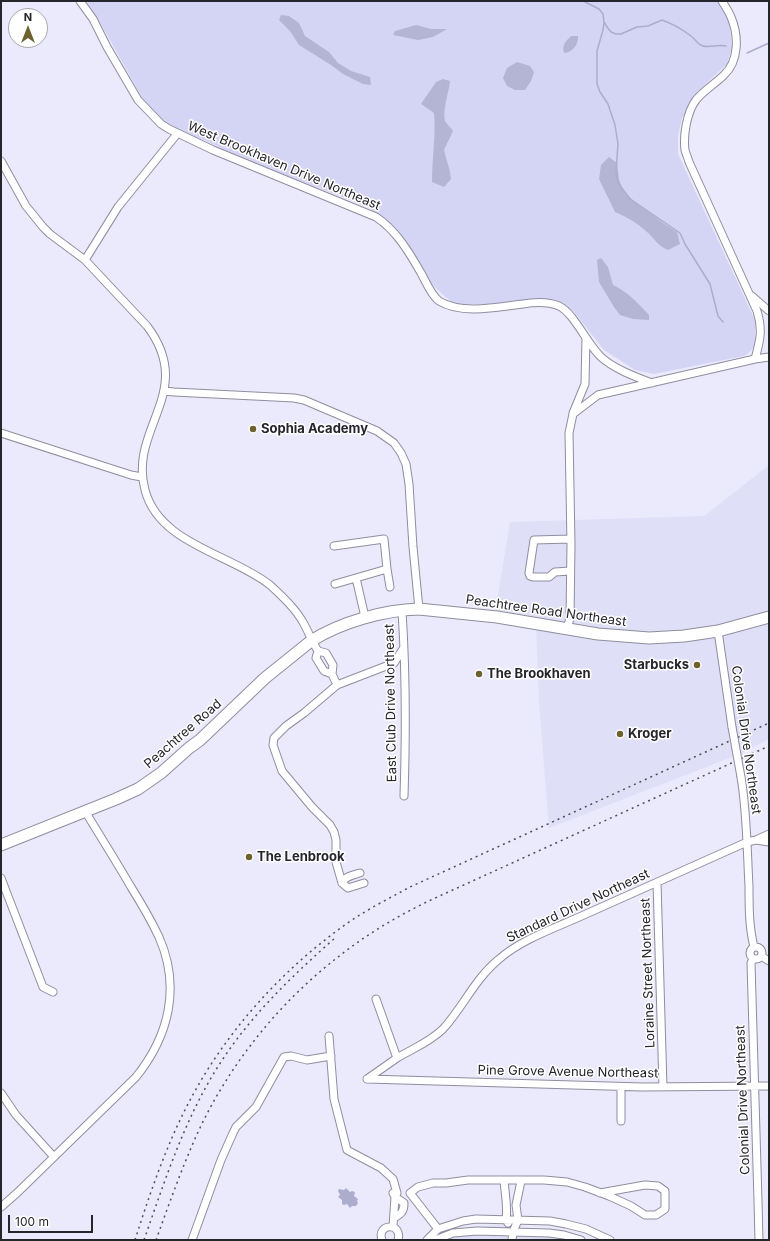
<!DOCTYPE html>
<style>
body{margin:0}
#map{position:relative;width:770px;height:1241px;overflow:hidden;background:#eaeafc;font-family:Inter,sans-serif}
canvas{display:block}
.frame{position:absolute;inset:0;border:2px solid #25252c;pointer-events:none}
.north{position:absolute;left:8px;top:8px;width:40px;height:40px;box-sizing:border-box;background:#fff;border:1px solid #a8a8ab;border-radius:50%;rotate:0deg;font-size:11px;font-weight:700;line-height:16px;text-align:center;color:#25252c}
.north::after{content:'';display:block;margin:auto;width:14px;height:18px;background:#6d612e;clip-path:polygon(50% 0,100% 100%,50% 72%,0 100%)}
.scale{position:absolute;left:8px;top:1215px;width:85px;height:18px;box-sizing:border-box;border:2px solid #25252c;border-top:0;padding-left:5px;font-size:12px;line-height:14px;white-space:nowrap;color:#25252c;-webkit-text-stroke:3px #fff;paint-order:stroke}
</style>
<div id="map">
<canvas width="770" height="1241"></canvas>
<div class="frame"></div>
<div class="north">N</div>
<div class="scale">100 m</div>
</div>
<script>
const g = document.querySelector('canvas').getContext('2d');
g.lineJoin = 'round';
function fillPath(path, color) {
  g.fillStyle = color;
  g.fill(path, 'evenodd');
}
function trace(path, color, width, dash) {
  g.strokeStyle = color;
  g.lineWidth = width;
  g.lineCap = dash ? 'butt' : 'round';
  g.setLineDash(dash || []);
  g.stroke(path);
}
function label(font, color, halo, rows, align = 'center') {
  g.font = font + ' Inter,sans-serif';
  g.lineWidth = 3;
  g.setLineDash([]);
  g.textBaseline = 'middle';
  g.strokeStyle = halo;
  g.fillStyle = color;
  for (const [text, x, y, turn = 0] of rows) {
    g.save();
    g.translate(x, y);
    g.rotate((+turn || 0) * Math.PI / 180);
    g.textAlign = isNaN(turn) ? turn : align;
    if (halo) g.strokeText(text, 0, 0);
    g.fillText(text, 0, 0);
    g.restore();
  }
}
fillPath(new Path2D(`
 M769 465V739L740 754 549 828 539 704 536 624 495 613 510 522 704 516Z
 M499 1225 562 1235 587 1240H435L445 1235 464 1228Z`), '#dfdff8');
fillPath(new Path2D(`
 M86 1H717L729 21 732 47 727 64 697 92 682 118 678 136V154L755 320V343L752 350 744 356 654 374 635 370 604 350 574 312 559 301 538 298 489 304H454L431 284 395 228 368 207 241 158 206 141 188 135 165 122 145 103 101 24Z`), '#d4d4f5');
fillPath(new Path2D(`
 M281 15 289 16 299 23 305 36 329 52 338 63 351 71 370 77 371 85 363 84 343 74 331 65 299 45 290 31 279 20Z
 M416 25 431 29H447L433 37 418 40 393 35 395 31Z
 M571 36H578C579 44 572 53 564 53 562 45 565 42 571 36Z
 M517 62 530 66 534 72 531 81 525 90H515L507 86 503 78 507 68Z
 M443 79 450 81C449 92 442 111 445 121 447 124 451 128 453 131L444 150 450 172 451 179 444 187 432 182C432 158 436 136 434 113L421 104 436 82Z
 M609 157 617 163 619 180 625 194 663 223 677 232 680 244 668 250C659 247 654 238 647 232 637 223 627 217 615 212L599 179 601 165Z
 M601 258 608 267 613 285C629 293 637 302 649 315V320L633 319 620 315 614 307 599 282 597 260Z`), '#b4b4d5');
fillPath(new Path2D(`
 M346 1188 350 1192 352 1191 355 1192 354 1196 358 1199 357 1201 358 1203 356 1206H352L350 1208 347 1204 344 1205 342 1204V1200L338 1197 340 1195 338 1191 339 1189 344 1190Z`), '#acaccd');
trace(new Path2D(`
 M583 1 599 9 603 14 604 22 607 27 611 32 616 34H621L637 27 648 26 662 20C673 24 682 29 691 36 695 39 698 45 703 46 710 48 718 44 726 46
 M604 22 603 30 597 51V84L600 92 608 104 615 125 618 144 616 172 618 183 630 199 680 233 685 244 710 284 718 316 723 322
 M747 53 769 43`), '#acaccd', 1.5);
const minor = new Path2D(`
 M80 1 93 19 107 47 138 100 161 124 169 129 213 150 376 217C396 230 409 252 421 273 426 282 431 295 439 301 462 315 498 307 523 304 535 302 547 301 559 306 574 313 587 344 601 357 614 369 636 377 652 383
 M722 1C725 6 729 12 731 17 739 36 739 61 724 75 715 84 704 90 696 100 687 112 683 135 685 150 686 154 688 158 689 162L757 311C763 330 760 341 755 359
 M1 161 26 206 43 227 50 234 85 260 147 326C197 392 128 428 145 490 159 544 231 554 270 585 282 596 296 609 304 624 309 633 312 642 318 651L326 653 333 665 332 674 337 685
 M85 260 118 207 177 134
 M752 296 769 311
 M164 391 174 392 294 398 304 400 377 431 394 443 401 453 406 464 409 484 413 547 419 609
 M573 413 585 384 586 338
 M1 433 131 475 142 477
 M334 546 384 539 387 569
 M570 571 555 572 549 577H533L530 576 529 573 534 540 571 539
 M356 578 365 617
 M335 584 387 569 390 587
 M402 611C406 672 406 734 404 796
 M567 629 570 618 571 545 569 433 573 414 598 395 755 359 769 357
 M718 631 732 727
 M318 651 316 658 324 671 332 674
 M741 777C747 813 747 850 749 886 749 907 749 927 754 947
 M756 840 769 842
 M1 878 43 987 53 992
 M657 882 663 1087
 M342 883C345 876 353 875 360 873
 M364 883 348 888 342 883 336 862V840L334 832 330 825 312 807 282 771 273 745 274 738 286 726 304 713 337 685 394 663 403 649
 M750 953a6 6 0 1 1 12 0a6 6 0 1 1-12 0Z
 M761 956 769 961
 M753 959 751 963 758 1201 759 1240
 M376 999 397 1058
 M329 1036 334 1099 347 1150 381 1168 393 1179 397 1193 395 1197 393 1227
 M367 1079C377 1072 387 1065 397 1058 412 1049 430 1042 443 1029 463 1007 475 979 498 960 521 939 558 927 586 914 640 890 694 866 747 842L756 840 769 834
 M367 1079 642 1087 769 1086
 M621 1087V1121
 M1 1093 16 1115 54 1157
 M504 1180C505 1195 508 1205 506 1220L508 1223
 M393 1193 395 1197 404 1203C404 1212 401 1214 394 1218
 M1 1207 17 1193 136 1077C169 1036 181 987 159 937 151 920 141 903 131 887 116 861 100 836 85 811
 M438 1229 410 1193 418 1187 433 1183H446L468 1180H544L567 1182 585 1187 609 1196 631 1206 645 1215H656L665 1209V1191L658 1186 645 1185 600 1193
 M192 1240 221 1160 233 1133 236 1127 256 1107 284 1057 291 1056 307 1060 331 1056
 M382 1240C376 1223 403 1222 398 1240
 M427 1240 438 1229 463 1221 476 1219 550 1221 566 1224 586 1229 610 1240
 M435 1240 453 1233 477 1231 549 1233 564 1235 581 1240
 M512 1240 513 1232 518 1220 516 1205 521 1181`);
const highway = new Path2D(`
 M1 845 116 799 138 789 161 773 189 748 200 740 265 678 311 641C341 622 384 610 419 609L497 617 598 634 649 638 684 636 718 631 769 617`);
trace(minor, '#8e8e9f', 9);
trace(highway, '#8e8e9f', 13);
trace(minor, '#fff', 7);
trace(highway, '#fff', 11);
trace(new Path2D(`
 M135 1240C150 1193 166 1146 189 1102 224 1035 277 975 338 930 360 913 386 900 410 887L769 723
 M144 1240C165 1180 185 1118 219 1065 250 1016 292 976 335 938
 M156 1240C168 1207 180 1173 194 1141 225 1070 276 1005 338 957 367 934 399 915 433 899L769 746`), '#4e4e57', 1.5, [2, 4]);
const minorBridge = new Path2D(`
 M732 727 741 777`);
trace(minorBridge, '#8e8e9f', 9, []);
trace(minorBridge, '#fff', 7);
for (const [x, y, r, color] of [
 [253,429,4,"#6d612e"],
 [697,665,4,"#6d612e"],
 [479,674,4,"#6d612e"],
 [620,734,4,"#6d612e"],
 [249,857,4,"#6d612e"]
]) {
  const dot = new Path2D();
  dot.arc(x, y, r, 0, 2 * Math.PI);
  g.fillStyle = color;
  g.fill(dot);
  trace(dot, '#fff', 1.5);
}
label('13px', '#25252c', '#fff', [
 ["West Brookhaven Drive Northeast",284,166,23],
 ["Peachtree Road Northeast",546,611,8],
 ["East Club Drive Northeast",391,703,-91],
 ["Peachtree Road",183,734,-41],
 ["Colonial Drive Northeast",746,740,82],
 ["Standard Drive Northeast",578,906,-25],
 ["Loraine Street Northeast",648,973,-92],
 ["Pine Grove Avenue Northeast",568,1072,1],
 ["Colonial Drive Northeast",743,1100,-92]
]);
label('bold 13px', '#25252c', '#fff', [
 ["Sophia Academy",261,429],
 ["Starbucks",689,665,"right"],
 ["The Brookhaven",487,674],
 ["Kroger",628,734],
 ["The Lenbrook",257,857]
], 'left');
</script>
